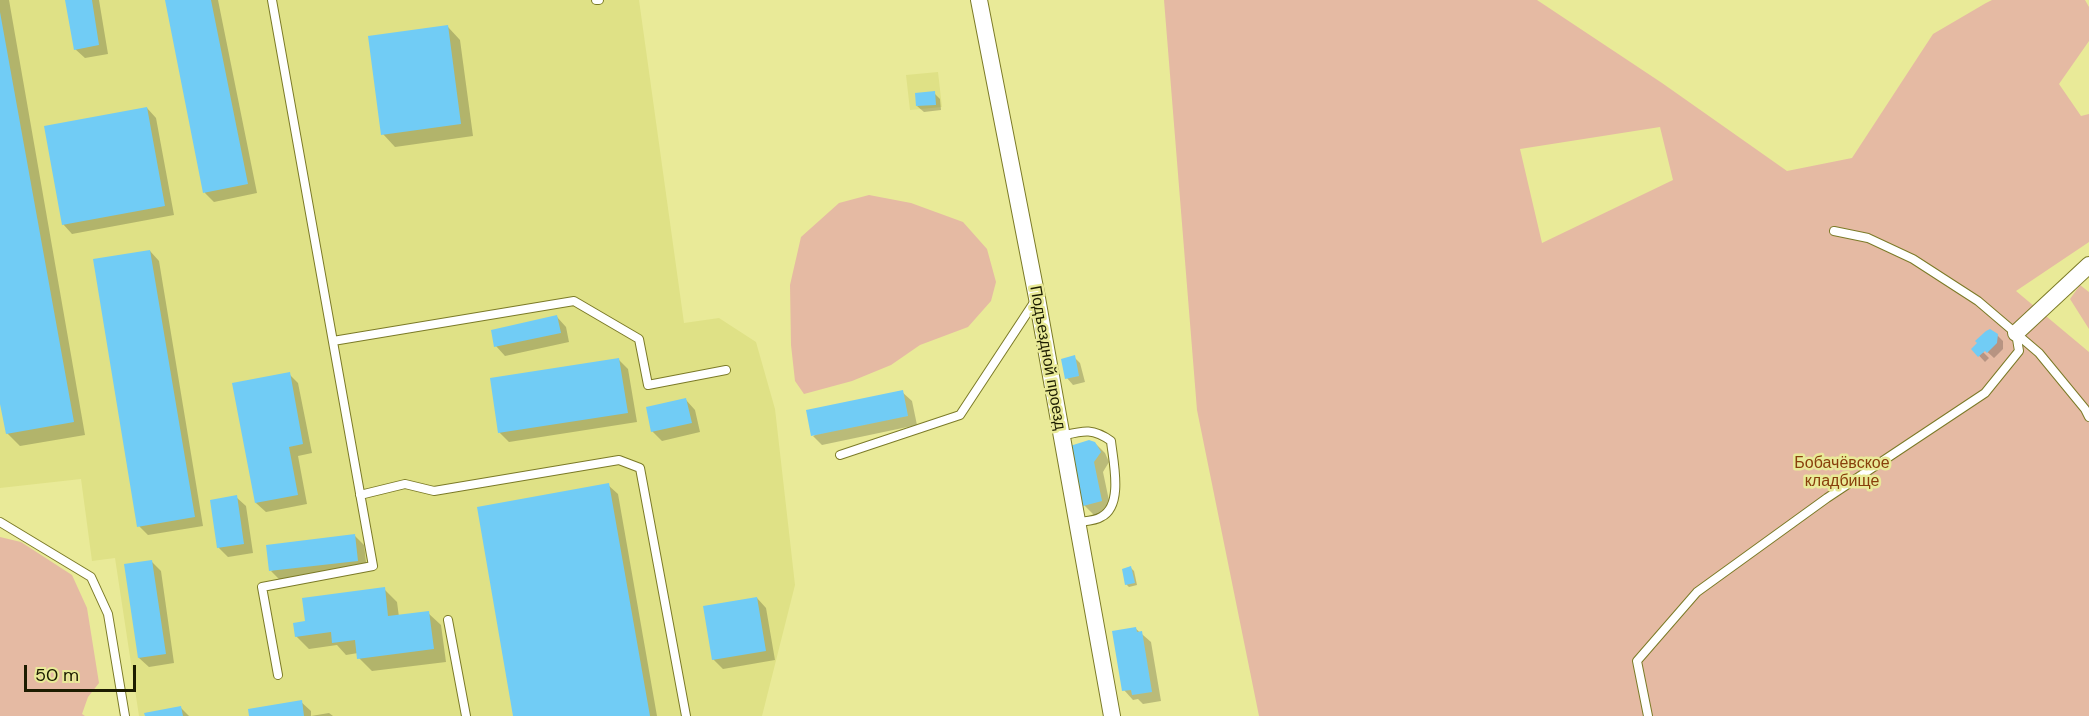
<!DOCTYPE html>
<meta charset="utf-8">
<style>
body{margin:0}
#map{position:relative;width:2089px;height:716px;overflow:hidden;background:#e9ea98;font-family:"DM Sans",sans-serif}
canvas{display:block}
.scale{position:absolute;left:24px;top:665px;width:112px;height:27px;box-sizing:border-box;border:3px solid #1c1c00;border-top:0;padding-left:8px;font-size:18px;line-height:21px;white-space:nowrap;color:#1c1c00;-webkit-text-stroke:4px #e9ea98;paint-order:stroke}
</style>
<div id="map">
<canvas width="2089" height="716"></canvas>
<div class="scale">50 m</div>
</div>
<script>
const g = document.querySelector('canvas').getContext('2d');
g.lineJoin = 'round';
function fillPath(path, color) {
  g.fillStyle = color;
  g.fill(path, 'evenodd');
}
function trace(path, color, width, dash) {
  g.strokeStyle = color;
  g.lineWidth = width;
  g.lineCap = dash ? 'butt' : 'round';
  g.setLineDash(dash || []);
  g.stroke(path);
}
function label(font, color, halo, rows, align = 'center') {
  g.font = font + ' "DM Sans",sans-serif';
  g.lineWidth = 5;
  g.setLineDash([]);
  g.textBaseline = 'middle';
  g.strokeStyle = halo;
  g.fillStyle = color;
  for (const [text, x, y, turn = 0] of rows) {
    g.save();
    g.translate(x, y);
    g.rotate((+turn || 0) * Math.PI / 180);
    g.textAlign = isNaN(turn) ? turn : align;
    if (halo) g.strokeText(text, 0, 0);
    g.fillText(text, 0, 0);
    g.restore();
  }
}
fillPath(new Path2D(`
 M0 0H639L684 323 719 318 756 342 775 409 795 585 762 716H139L115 558 92 561 81 479 0 488Z
 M938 72 942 107 910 110 906 75Z`), '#dfe186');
fillPath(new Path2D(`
 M1164 0H1537L1662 83 1787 171 1852 158 1933 34 1986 3 1992 0H2085L2089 7V41L2059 84 2081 116 2089 114V242L2016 291 2089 352V716H1259L1197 410ZM1660 127 1673 180 1542 243 1520 149Z
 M869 195 911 203 963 222 987 249 996 282 991 301 968 327 920 345 891 365 852 381 804 394 795 381 791 345 790 285 801 237 839 203Z
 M2080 285 2089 292V329L2070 299Z
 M0 537 21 542 72 575 87 608 99 683 88 697 82 714 85 716H0Z`), '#e5baa3');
fillPath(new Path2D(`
 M0 0H9L85 435 20 446 7 433 0 396Z
 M67 0H99L108 54 85 58 75 49Z
 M166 0H218L257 193 214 202 205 193Z
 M448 27 460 40 473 136 395 147 383 134Z
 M934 93 940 99 941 110 924 112 917 106Z
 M147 108 156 118 174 215 72 234 63 224Z
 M150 251 159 261 203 526 148 535 139 526Z
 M557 317 566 327 569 342 505 356 496 346Z
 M1994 332 2003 341V349L1994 358 1980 345 1978 347 1989 358 1985 362 1973 349Z
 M1074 357 1080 363 1085 382 1073 385 1067 378Z
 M619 360 628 369 637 422 509 442 499 432Z
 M289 374 298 383 312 453 298 456 307 504 266 512 256 503Z
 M902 392 912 401 917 425 822 445 813 436Z
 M686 400 695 410 700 432 662 441 652 431Z
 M1095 443 1105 453 1109 462 1103 472 1111 510 1094 515 1084 505Z
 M608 485 618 494 657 716H515Z
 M236 497 246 506 253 553 228 557 218 547Z
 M354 535 364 545 367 570 280 580 271 571Z
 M151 561 161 571 174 663 149 667 139 658Z
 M1131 568 1134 571 1137 585 1129 587 1126 584Z
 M384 589 397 602 399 617 428 613 441 625 446 662 372 671 359 658 358 653 346 655 337 645 309 649 296 636 306 622Z
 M757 598 766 608 775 660 723 669 713 659Z
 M1135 628 1151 642 1161 701 1143 704 1138 699 1133 700 1124 690Z
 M301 702 311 711V716L329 713 333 716H251Z
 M181 708 189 716H146Z`), '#0003');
fillPath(new Path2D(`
 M65 0H92L99 45 74 50Z
 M165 0H211L248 184 203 193Z
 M0 12 74 422 6 434 0 404Z
 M448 25 461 124 381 135 368 36Z
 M935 91 936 105 916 106 915 93Z
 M147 107 165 206 62 225 44 126Z
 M150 250 195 517 137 527 93 259Z
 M557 315 561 333 494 347 491 330Z
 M1990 329 1998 334 1997 343 1987 353 1985 351 1978 357 1971 349 1977 343 1975 341 1986 331Z
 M1075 355 1079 376 1065 379 1061 359Z
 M619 358 628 413 498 433 490 378Z
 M290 372 303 444 289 447 298 495 255 503 232 383Z
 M903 390 908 416 811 436 806 410Z
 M686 398 692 423 651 432 646 407Z
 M1089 440 1095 442 1101 452 1094 462 1102 501 1083 506 1070 446Z
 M609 483 650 716H513L477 507Z
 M237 495 244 544 217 548 210 500Z
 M355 534 358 561 269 571 266 545Z
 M152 560 166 654 138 658 124 564Z
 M1131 566 1135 583 1125 585 1122 569Z
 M385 587 388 616 429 611 434 649 357 659 355 640 332 643 331 632 295 637 293 623 305 621 302 598Z
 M757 597 766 651 712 660 703 606Z
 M1136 627 1137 632 1142 631 1152 692 1132 695 1131 690 1122 691 1112 631Z
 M302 700 304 716H249L248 709Z
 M181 706 183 716H145L144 713Z`), '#71ccf5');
const service = new Path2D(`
 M272 0 373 566 262 587 278 675
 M596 0H599
 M1834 231 1868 238 1913 259 1978 301 2039 353 2085 409 2089 417
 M333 341 574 301 639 339 648 385 726 370
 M1061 436C1082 431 1092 427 1111 441 1113 461 1124 506 1101 517 1095 521 1085 521 1078 522
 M840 455 960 415 1037 298
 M360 495 405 484 434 491 619 460 640 468 686 716
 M0 522 91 577 108 614 125 716
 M448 620 466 716
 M1648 716 1637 661 1697 592 1827 498 1985 393 2019 351 2016 333`);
const minor = new Path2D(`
 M979 0 1037 298 1112 716
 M2016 333 2089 265`);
trace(service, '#7b7a27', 10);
trace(minor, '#7b7a27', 18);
trace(service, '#fff', 8);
trace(minor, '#fff', 16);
label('16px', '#1c1c00', '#e9ea98', [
 ["Подъездной проезд",1047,358,80]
]);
label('16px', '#883f0b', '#e9ea98', [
 ["Бобачёвское",1842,464],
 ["кладбище",1842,482]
]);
</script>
